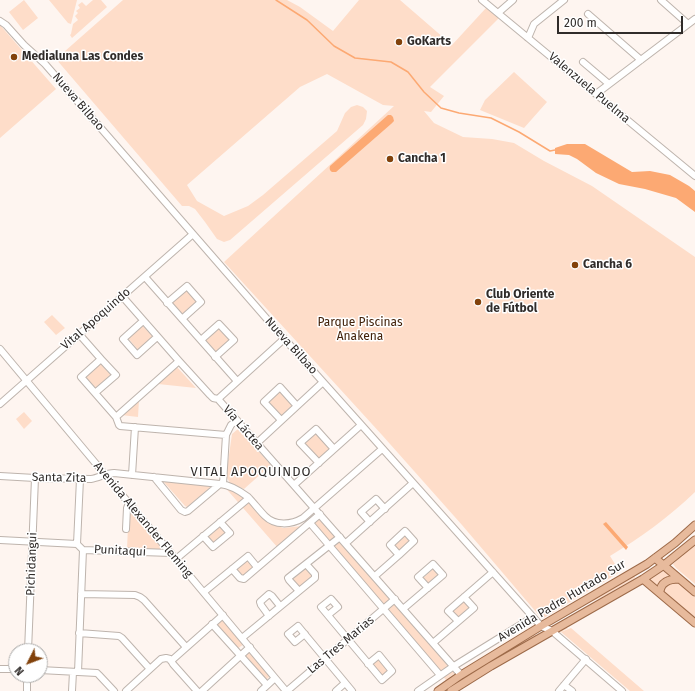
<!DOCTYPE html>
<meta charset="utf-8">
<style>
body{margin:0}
#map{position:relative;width:695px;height:691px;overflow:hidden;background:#fef5f0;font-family:"Fira Sans",sans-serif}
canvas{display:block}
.north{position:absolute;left:8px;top:643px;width:40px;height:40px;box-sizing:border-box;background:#fff;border:1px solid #acabaa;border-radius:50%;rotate:228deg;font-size:11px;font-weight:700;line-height:16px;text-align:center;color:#302c2a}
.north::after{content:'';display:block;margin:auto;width:14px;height:18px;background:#82420b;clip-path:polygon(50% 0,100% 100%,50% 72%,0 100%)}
.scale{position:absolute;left:557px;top:16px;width:126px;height:18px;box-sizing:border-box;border:2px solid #302c2a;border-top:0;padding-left:5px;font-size:12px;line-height:14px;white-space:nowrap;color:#302c2a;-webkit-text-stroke:3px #fff;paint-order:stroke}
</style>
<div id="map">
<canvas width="695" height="691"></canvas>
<div class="north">N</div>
<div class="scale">200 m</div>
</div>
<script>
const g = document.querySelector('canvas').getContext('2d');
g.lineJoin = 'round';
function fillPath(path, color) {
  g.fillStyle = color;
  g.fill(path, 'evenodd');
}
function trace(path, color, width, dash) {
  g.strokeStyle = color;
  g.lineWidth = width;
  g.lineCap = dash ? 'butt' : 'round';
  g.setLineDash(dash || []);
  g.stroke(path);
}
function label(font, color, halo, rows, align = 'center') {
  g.font = font + ' "Fira Sans",sans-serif';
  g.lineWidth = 3;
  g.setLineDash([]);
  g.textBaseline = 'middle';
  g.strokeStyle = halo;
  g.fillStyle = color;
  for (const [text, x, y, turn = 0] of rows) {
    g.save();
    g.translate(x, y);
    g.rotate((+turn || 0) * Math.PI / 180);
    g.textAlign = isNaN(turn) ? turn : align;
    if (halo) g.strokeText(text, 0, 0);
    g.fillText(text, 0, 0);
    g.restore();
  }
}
fillPath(new Path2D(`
 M24 0 38 18 23 30 9 12Z
 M49 0H77L71 24 68 23Z
 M93 0H101L107 7 72 38 70 35 71 34 73 24 78 20 75 16 78 13 76 11 80 8 78 5 82 2 86 6Z
 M123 0H287L300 7 333 31 359 0H400L452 45 486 8 499 18 430 87 444 96 431 112 424 111 434 123 463 137 492 139 514 143 544 161 592 186 695 257V492C669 517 640 538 610 556L620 572 542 619 462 525 382 435 224 262 394 106 383 105 327 74 300 87 187 185 197 201 224 216 248 206 263 195 337 131 345 113 351 107 357 105 363 107 367 111 366 119 363 125 230 240 224 242 217 239 205 222 195 209 189 206H182L56 59Z
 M0 25 56 89 0 138Z
 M514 72 547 102 524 128 480 110 485 100Z
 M188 288 199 301 182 315 171 303Z
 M52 315 65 328 56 335 44 322Z
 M142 325 153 337 138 350 128 338Z
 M219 327 230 340 215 354 204 341Z
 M100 363 111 375 96 388 85 377Z
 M177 367 196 388 158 384Z
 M281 390 295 407 281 419 267 403Z
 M139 400 138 417 121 415Z
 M24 412 32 421 24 429 16 419Z
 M238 429 271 465 244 489 230 483 226 476 232 434Z
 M316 431 331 448 318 460 303 443Z
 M162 480 213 485 187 507 185 506Z
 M223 485 241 495 271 523 283 528 302 526 278 548Z
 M129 504 167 550 127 549Z
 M320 517 455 673 446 680 313 524Z
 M219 524 226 533 213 544 205 535Z
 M405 534 411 541 399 552 393 545Z
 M695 543V584L676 568 673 564Z
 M249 559 255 566 242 577 236 570Z
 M305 566 313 575 299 588 291 578Z
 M434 568 440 575 428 586 422 579Z
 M663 570 695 597V619L648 579Z
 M634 575 635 578 602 597 582 606 548 626V625Z
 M464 600 470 607 458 618 452 611Z
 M222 620 244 644 237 649 216 625Z
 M565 627 568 628 561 632 571 628 644 691H630L561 632 560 633 561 630Z
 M532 635H538L448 691H441Z
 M250 651 271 675 265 681 244 656Z
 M378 658 389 671 383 676 372 663Z`), '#feddc9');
fillPath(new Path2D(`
 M388 115H391L393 117 394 121 391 124 336 172H332C330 171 329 169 330 166Z
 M567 144H585L632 172 650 171 670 175 689 186 695 191V212L676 198 645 189 619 184 596 173 577 159 569 155 555 154V148Z
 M606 522 628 547 626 550 603 524Z`), '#fca973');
trace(new Path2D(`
 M276 0 307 20 334 46 355 58 391 62 408 72 424 92 441 108 459 113 491 118 519 132 550 151 555 150`), '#fca973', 1.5);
const minor = new Path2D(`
 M482 0 695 176
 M661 0 688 24
 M498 13 513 0
 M588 14 641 60
 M0 21 6 25 24 45 45 64 273 326 541 626 552 631 622 691
 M528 38 534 24 564 0
 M583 62 609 84
 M596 94 695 19
 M145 277 237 381
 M122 296 179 361 210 395 213 398 218 399 461 675
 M167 303 187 286 201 302 182 319
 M143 321 123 339 137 355 157 337
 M79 334 101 359 81 377 116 417 119 425 120 426 226 435
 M201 340 219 324 234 340 215 357
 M0 349 286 691
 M95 393 116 375 101 359
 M218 399 284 339
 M0 404 193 234
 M116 417 179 361
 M281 420 264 402 280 387 297 406
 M257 443 323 382
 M319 463 300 443 316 429 334 449
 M132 475 135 427
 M0 476 35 478 91 479C99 478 106 473 114 473L220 484C230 485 240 491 248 497 254 503 259 510 265 516 275 526 291 525 303 518L382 449
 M154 477 181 510 185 512 188 511 220 484
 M223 484 226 435 231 425 237 420
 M294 485 361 425
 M370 522 361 512 376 499 385 509
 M310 523 440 675
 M126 529 127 508 129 503
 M405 531 414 541 399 555 390 545Z
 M203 536 213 547 230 533 220 522
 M0 540 77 544 83 550 171 553
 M346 543 413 483
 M77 544 80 479
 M176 559 249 498
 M232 569 240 578 244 579 320 514
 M375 576 399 555
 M299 591 289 580 288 578 340 537
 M204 592 248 556 257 567
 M81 594 135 595 140 597 144 600 186 647
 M403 609 443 575 433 564 418 577 428 588
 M328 615 338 607 331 599 321 607 382 680 392 671 379 655 368 664
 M269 616 261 605 260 602 269 594 272 596 280 606
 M458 621 448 611 493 572
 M212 624 267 685
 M79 633 119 636 122 638 150 669
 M305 634 295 642 288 634 298 626C316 648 334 669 352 691
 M242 638 315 578V574L306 564
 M433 643 474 608 464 597
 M28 651 35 478
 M171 661 223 615
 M0 669H16
 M40 670 97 673 99 675 114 691
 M78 672 83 550
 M564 685 572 691
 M27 691V675
 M72 691 73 672
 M126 691 161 659 166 658 170 659 173 664 197 691
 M202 691 250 647
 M261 691 275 678
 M287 691 395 599
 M336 691 345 683
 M418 691 454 666 533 617
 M559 691 586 659`);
const major = new Path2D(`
 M655 558 695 592
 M643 579 695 623
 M660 593C660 582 669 579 679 579
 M438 691 461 675 541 626 647 564 675 543 695 525
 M451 691 491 666 643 579 664 565 695 540`);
trace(minor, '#beb4ad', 8);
trace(major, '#9d6a49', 9);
trace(minor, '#fff', 6);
trace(major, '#e7ba9c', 7);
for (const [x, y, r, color] of [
 [399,42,4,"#82420b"],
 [14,57,4,"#82420b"],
 [390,159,4,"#82420b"],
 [575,265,4,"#82420b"],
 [478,302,4,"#82420b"]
]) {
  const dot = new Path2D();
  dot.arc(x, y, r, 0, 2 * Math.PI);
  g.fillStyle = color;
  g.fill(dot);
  trace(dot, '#fff', 1.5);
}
label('bold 12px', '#302c2a', '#fff', [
 ["GoKarts",407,42],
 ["Medialuna Las Condes",22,57],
 ["Cancha 1",398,159],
 ["Cancha 6",583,265],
 ["Club Oriente",486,295],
 ["de Fútbol",486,309]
], 'left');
label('12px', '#302c2a', '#fff', [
 ["Valenzuela Puelma",589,88,40],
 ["Nueva Bilbao",78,102,49],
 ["Vital Apoquindo",96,319,-41],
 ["Nueva Bilbao",291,346,48],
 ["Vía Láctea",243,428,49],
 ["Santa Zita",59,478,1],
 ["Avenida Alexander Fleming",143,520,50],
 ["Punitaqui",120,551,3],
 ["Pichidangui",32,564,-88],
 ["Avenida Padre Hurtado Sur",562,601,-31],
 ["Las Tres Marias",341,645,-40]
]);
label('12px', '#42220a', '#fff', [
 ["Parque Piscinas",360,323],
 ["Anakena",360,337]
]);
g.letterSpacing = '1px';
label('13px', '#302c2a', '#fff', [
 ["VITAL APOQUINDO",251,472]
]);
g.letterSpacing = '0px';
</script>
